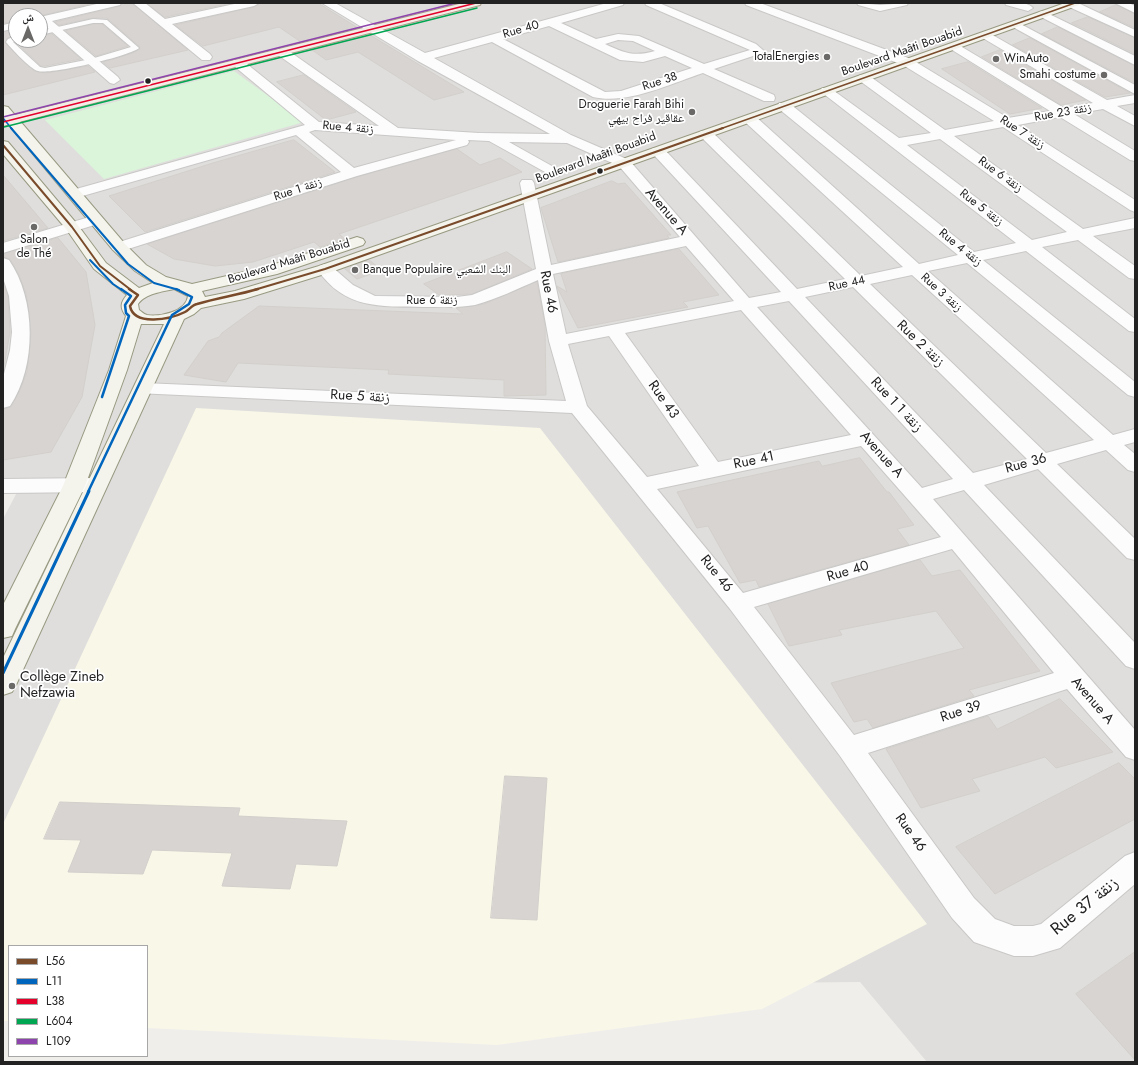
<!DOCTYPE html>
<meta charset="utf-8">
<style>
body{margin:0}
#map{position:relative;width:1138px;height:1065px;overflow:hidden;background:#f0eeeb;font-family:Jost,"Noto Naskh Arabic",sans-serif}
canvas{display:block}
.frame{position:absolute;inset:0;border:4px solid #222;pointer-events:none}
.legend{position:absolute;left:8px;top:945px;width:140px;height:112px;box-sizing:border-box;background:#fff;border:1px solid #a7a7a7;margin:0;padding:5px 7px;list-style:none;font-size:12px;color:#222}
.legend li{display:flex;align-items:center;gap:8px;height:20px}
.legend b{width:20px;border:1px solid #a7a7a7}
.north{position:absolute;left:8px;top:8px;width:40px;height:40px;box-sizing:border-box;background:#fff;border:1px solid #a7a7a7;border-radius:50%;rotate:0deg;font-size:11px;font-weight:700;line-height:16px;text-align:center;color:#222}
.north::after{content:'';display:block;margin:auto;width:14px;height:18px;background:#6a6968;clip-path:polygon(50% 0,100% 100%,50% 72%,0 100%)}
</style>
<div id="map">
<canvas width="1138" height="1065"></canvas>
<div class="frame"></div>
<ul class="legend">
<li><b style="height:5px;background:#7a4b2a"></b>L56</li>
<li><b style="height:5px;background:#0065bd"></b>L11</li>
<li><b style="height:5px;background:#e4002b"></b>L38</li>
<li><b style="height:5px;background:#00a651"></b>L604</li>
<li><b style="height:5px;background:#8e44ad"></b>L109</li>
</ul>
<div class="north">ش</div>
</div>
<script>
const g = document.querySelector('canvas').getContext('2d');
g.lineJoin = 'round';
function fillPath(path, color) {
  g.fillStyle = color;
  g.fill(path, 'evenodd');
}
function trace(path, color, width, dash) {
  g.strokeStyle = color;
  g.lineWidth = width;
  g.lineCap = dash ? 'butt' : 'round';
  g.setLineDash(dash || []);
  g.stroke(path);
}
function label(font, color, halo, rows, align = 'center') {
  g.font = font + ' Jost,"Noto Naskh Arabic",sans-serif';
  g.lineWidth = 3.5;
  g.setLineDash([]);
  g.textBaseline = 'middle';
  g.strokeStyle = halo;
  g.fillStyle = color;
  for (const [text, x, y, turn = 0] of rows) {
    g.save();
    g.translate(x, y);
    g.rotate((+turn || 0) * Math.PI / 180);
    g.textAlign = isNaN(turn) ? turn : align;
    if (halo) g.strokeText(text, 0, 0);
    g.fillText(text, 0, 0);
    g.restore();
  }
}
fillPath(new Path2D(`
 M3 3H1135V1062H927L860 982 147 989V946H9L3 991V519L24 479 3 480ZM16 16H40V40H16Z`), '#dfdedc');
fillPath(new Path2D(`
 M196 408 540 428 927 924 762 1009 497 1045 147 1028V946H9V1021H3V824Z`), '#f8f7e8');
fillPath(new Path2D(`
 M234 71 304 122 104 179 45 120Z`), '#daf5da');
const building = new Path2D(`
 M3 3H94L39 16H16V21L3 23Z
 M122 3H132L188 50 110 68 103 62 133 53 140 49V47L107 18H93L59 25 55 22 120 6Z
 M147 3H232L165 17Z
 M260 3H318L358 28 301 42 279 27 203 46 175 25 254 7Z
 M1116 5 1135 14V28L1100 12Z
 M1088 17 1135 38V54L1072 23Z
 M93 24H102L128 46 96 56 66 31Z
 M1058 27 1135 66V83L1042 34Z
 M16 30V35L7 38 5 43 34 71 46 73 88 66 95 72 3 95V32Z
 M52 34 81 59 45 66H41L16 42 18 40H40V36Z
 M370 35 464 92 434 100 358 52 326 60 311 49Z
 M1030 38 1130 93 1105 97 1013 45Z
 M1000 50 1086 100 1061 105 982 57Z
 M968 62 1042 108 1010 114 942 69Z
 M304 75 356 112 326 120 277 82Z
 M294 140 335 172 145 232 109 196 213 163Z
 M457 149 480 165 500 158 522 172 339 234 345 239 320 247 314 242 253 262 215 266 174 259 147 244 357 177Z
 M3 175 48 228 3 241Z
 M612 181 618 184 625 183 671 235H667L669 238 558 262 541 208Z
 M58 238 86 272 95 325 82 397 51 452 3 460V409L11 407 20 390 27 372 31 333 26 293 19 275 10 259 3 257V254Z
 M679 249 719 295 683 302 688 307 578 328 558 289 557 286 567 292 561 274Z
 M507 252 532 269 472 294 439 295 424 284Z
 M369 260 382 270 357 279 345 269Z
 M537 282 545 325 546 395 504 396V380L388 374 389 370 238 363 226 382 184 375 208 341 219 337 222 333 259 306 463 314 456 308 484 304Z
 M3 283 8 296 10 332 3 372Z
 M860 458 887 492H889L914 525 897 529 909 545 759 587 756 580 740 583 708 526 697 528 677 492 819 461 822 466Z
 M920 560 932 576 960 570 1040 671 969 690 974 696 873 728 867 719 854 722 831 683 964 648 936 611 839 630 842 635 789 646 768 604Z
 M1060 699 1113 752 1056 768 1045 757 972 779 980 791 921 808 886 749 988 716 997 729Z
 M1119 763 1135 779V819L995 894 956 847Z
 M505 776 547 778 537 920 491 918Z
 M60 802 240 808 238 816 347 821 337 866 296 864 290 889 222 886 232 853 152 850 143 874 68 872 81 840 44 839Z
 M1135 952V1060L1076 994Z`);
fillPath(building, '#d7d4d2');
trace(building, '#d3d0cc', 1);
const lane = new Path2D(`
 M93 19 107 20 139 48C130 56 50 75 38 71 30 69 11 48 6 42L8 39 16 36 17 40 13 42 40 67 45 68 91 59 131 47 103 23H93L40 35V31Z`);
const street = new Path2D(`
 M101 3H121L120 5 52 21 118 77 120 80 114 84 110 83 42 23H40V17Z
 M133 3H145L165 19 239 3H259L254 6 172 24 210 54 212 57 210 60H202Z
 M322 3H335L425 53 607 3H624L623 5 561 23 596 39 618 34 639 36 704 64 750 50 646 5 645 3H659L756 44 764 51 762 53 714 69 774 95 775 98 774 101H764L703 73C670 84 627 105 593 97L492 42 434 58 571 135 629 160 749 298 781 292 653 154 651 151 653 148H663L797 289 845 279 701 137 699 134 701 131H711L861 276 903 267 745 122 743 119 745 116H755L919 264 958 255 779 109 778 106 779 103H789L974 252 1016 243 820 91 822 88H830L899 138 931 133 860 81 858 78 860 75H868L945 130 994 121 903 65 746 5 745 3H760L911 59 1008 118 1050 111 949 48 947 46 949 44H957L1064 108 1093 103 981 37 979 35 981 33H989L1107 100 1135 95V103L1117 106 1135 116V126L1103 109 1074 114 1135 151V161L1130 160 1060 117 1018 125 1135 200V212L1130 210 1003 127 954 136 1083 229 1135 218V228L1093 236 1135 266V279L1129 278 1078 240 1042 247 1135 319V332L1129 331 1026 251 983 260 1135 382V397L1128 395 967 263 928 271 1113 435 1135 429V442L1124 445 1135 454V472L1128 470 1106 450 1057 464 1135 539V560L1127 558 1038 469 984 485 1135 643V669L1126 666 964 490 933 499 1135 730V760L1126 757 1067 689 868 753 974 898 995 919 1014 926H1033L1041 924 1125 856 1135 852V884L1060 948 1033 956H1014L974 942 952 918 840 756 730 609 572 413 136 393 134 389 136 385 143 383 566 401 549 341 538 280C517 289 497 299 475 305 458 308 441 307 423 307 380 306 345 310 317 269L319 266 325 264 331 266 353 285 375 296 457 297 472 295 536 269 520 183 522 180H532L534 183 551 265 680 237 619 166 567 143 509 142 559 170 561 173 559 176 554 177 489 141 468 140 469 142 467 145 357 176 125 250H113L111 247 113 244 341 172 296 135 79 197H69L67 194 69 191 305 125 234 66 232 63 234 60H242L319 122 379 126 278 55 276 52 278 49H286L398 128 479 133 550 134 418 61ZM549 26 620 60 643 62 665 56 692 68 621 91 605 92 503 39ZM618 40 633 41 655 51C634 57 624 53 605 44ZM315 130 456 140 354 168 309 132ZM940 139 1067 232 1032 240 907 145ZM686 246 734 301 566 334 553 274ZM912 275 1094 440 1046 453 870 284ZM853 287 1027 459 973 473 805 297ZM789 301 953 479 922 488 757 307ZM741 310 851 435 718 462 625 333ZM609 336 699 466 647 477 587 406 568 344ZM861 446 941 537 743 593 657 489ZM952 549 1054 673 854 735 754 607Z
 M857 3 880 5 908 3 907 5 880 11 858 5Z
 M1005 3C1013 3 1027 1 1033 8L1028 11 1006 5Z
 M1066 3H1078L1135 30V37L1067 6Z
 M1115 3H1129L1135 6V13Z
 M1043 11 1135 56V65L1039 16 1038 14 1039 12Z
 M1015 21 1135 85V94L1011 26 1009 24Z
 M16 22V28L3 31V25Z
 M96 215 101 217 104 220 101 223 3 253V243Z
 M3 258 9 260C36 299 37 366 10 406L3 408V378L10 350 12 332 9 296 3 278Z
 M96 478 103 480 106 485 103 490 96 492 3 493V479Z`);
const secondary = new Path2D(`
 M1065 3H1080L1079 5 331 272 244 299 201 308 194 314 184 319 16 685 12 692 3 695V658L164 324H141L127 370 85 486 15 629 12 636 3 638V605L63 486 109 370 126 316C120 308 120 303 127 295L94 269 67 230 3 154V141L8 142 77 224 106 263 139 288 153 283 135 271 113 250 3 118V106L8 107 125 244 146 265 166 277 192 284 266 267 357 237 363 239 365 242 363 245 277 274 202 291 205 297 235 291 319 266ZM174 289 188 296C186 312 160 317 147 315 143 314 141 311 139 310L138 304C146 293 162 292 174 289Z`);
const primary = new Path2D(`
 M463 3H481L480 5 3 126V118Z`);
trace(lane, '#c9c8c7', 2);
trace(street, '#c9c8c7', 2);
trace(secondary, '#999a82', 2);
trace(primary, '#a79c86', 2);
fillPath(lane, '#fdfcfc');
fillPath(street, '#fdfcfc');
fillPath(secondary, '#f4f4ed');
fillPath(primary, '#f3ede7');
trace(new Path2D(`
 M720 129 1075 3`), '#7a4b2a', 1.5);
trace(new Path2D(`
 M3 145 72 227 100 266 131 290
 M254 290 325 269 723 128`), '#7a4b2a', 2);
trace(new Path2D(`
 M129 289 138 295 130 306C134 327 171 319 185 312 189 310 192 305 197 304 217 298 238 295 258 289`), '#7a4b2a', 2.5);
trace(new Path2D(`
 M3 118 12 129`), '#0065bd', 1.5);
trace(new Path2D(`
 M11 128 128 264 154 283 179 290
 M90 260 113 284 122 290`), '#0065bd', 2);
trace(new Path2D(`
 M102 397 129 316 126 313 125 305 131 296 121 289
 M88 492 172 315 189 304 192 297 176 289`), '#0065bd', 2.5);
trace(new Path2D(`
 M3 673 89 491`), '#0065bd', 3);
trace(new Path2D(`
 M3 122 476 3`), '#e4002b', 1.5);
trace(new Path2D(`
 M4 127 477 8`), '#00a651', 1.5);
trace(new Path2D(`
 M3 117 456 3`), '#8e44ad', 1.5);
for (const [x, y, r, color] of [
 [827,57,4,"#6a6968"],
 [996,59,4,"#6a6968"],
 [1104,75,4,"#6a6968"],
 [148,81,3.5,"#222"],
 [692,112,4,"#6a6968"],
 [600,171,3.5,"#222"],
 [34,227,4,"#6a6968"],
 [355,270,4,"#6a6968"],
 [12,686,4,"#6a6968"]
]) {
  const dot = new Path2D();
  dot.arc(x, y, r, 0, 2 * Math.PI);
  g.fillStyle = color;
  g.fill(dot);
  trace(dot, '#fff', 1.5);
}
label('12px', '#222', '#fff', [
 ["Rue 40",521,30,-16],
 ["Boulevard Maâti Bouabid",902,52,-19],
 ["Rue 38",660,82,-18],
 ["Rue 23 زنقة",1063,113,-10],
 ["Rue 4 زنقة",348,128,5],
 ["Rue 7 زنقة",1022,133,33],
 ["Boulevard Maâti Bouabid",596,158,-20],
 ["Rue 6 زنقة",1000,175,36],
 ["Rue 1 زنقة",298,190,-18],
 ["Rue 5 زنقة",981,208,38],
 ["Rue 4 زنقة",960,248,39],
 ["Boulevard Maâti Bouabid",289,262,-17],
 ["Rue 44",847,284,-12],
 ["Rue 3 زنقة",941,293,42],
 ["Rue 6 زنقة",432,301]
]);
label('12px', '#222', '#fff', [
 ["TotalEnergies",819,57],
 ["WinAuto",1004,59,"left"],
 ["Smahi costume",1096,75],
 ["Droguerie Farah Bihi",684,105],
 ["عقاقير فراح بيهي",684,119],
 ["Salon",34,240,"center"],
 ["de Thé",34,254,"center"],
 ["Banque Populaire البنك الشعبي",363,270,"left"]
], 'right');
label('14px', '#222', '#fff', [
 ["Avenue A",666,212,49],
 ["Rue 46",548,292,79],
 ["Rue 2 زنقة",920,344,44],
 ["Rue 5 زنقة",360,397,3],
 ["Rue 43",663,400,55],
 ["Rue 1 زنقة 1",896,405,47],
 ["Avenue A",881,455,48],
 ["Rue 41",754,461,-12],
 ["Rue 36",1026,464,-15],
 ["Rue 40",848,572,-16],
 ["Rue 46",716,574,51],
 ["Avenue A",1092,701,49],
 ["Rue 39",961,712,-18],
 ["Rue 46",910,833,55]
]);
label('14px', '#222', '#fff', [
 ["Collège Zineb",20,678],
 ["Nefzawia",20,694]
], 'left');
label('17px', '#222', '#fff', [
 ["Rue 37 زنقة",1085,907,-39]
]);
</script>
